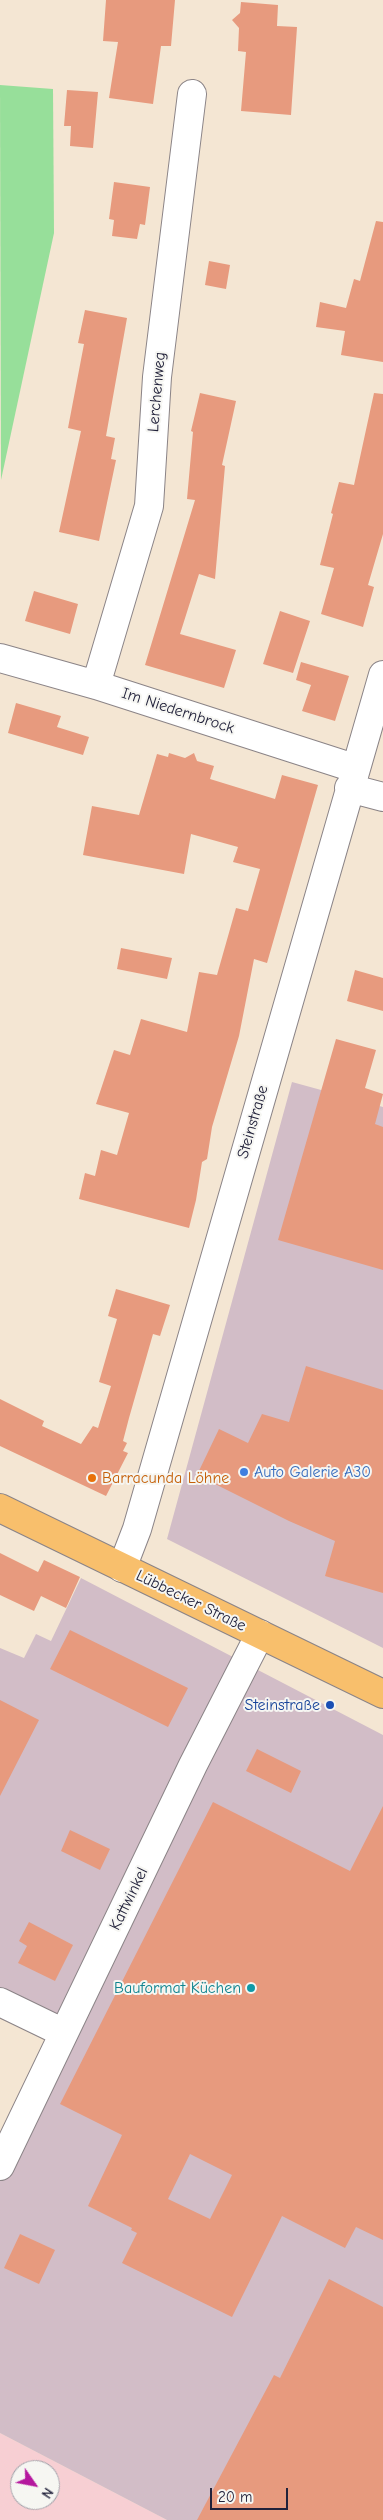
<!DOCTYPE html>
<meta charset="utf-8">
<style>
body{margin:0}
#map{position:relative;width:383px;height:2520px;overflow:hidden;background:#f4e6d3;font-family:"Comic Neue",sans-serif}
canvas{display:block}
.north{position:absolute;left:10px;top:2460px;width:50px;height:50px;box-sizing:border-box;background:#f6f6f2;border:1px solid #a1a1a9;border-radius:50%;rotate:123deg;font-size:14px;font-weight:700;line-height:20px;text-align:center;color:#22223b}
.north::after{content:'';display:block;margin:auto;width:18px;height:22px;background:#b5179e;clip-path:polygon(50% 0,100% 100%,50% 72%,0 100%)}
.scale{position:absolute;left:210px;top:2488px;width:78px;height:22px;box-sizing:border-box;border:2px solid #22223b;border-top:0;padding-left:6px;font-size:15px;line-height:18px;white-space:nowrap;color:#22223b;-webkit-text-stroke:4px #f6f6f2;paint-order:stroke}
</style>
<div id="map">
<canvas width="383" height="2520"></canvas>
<div class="north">N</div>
<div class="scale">20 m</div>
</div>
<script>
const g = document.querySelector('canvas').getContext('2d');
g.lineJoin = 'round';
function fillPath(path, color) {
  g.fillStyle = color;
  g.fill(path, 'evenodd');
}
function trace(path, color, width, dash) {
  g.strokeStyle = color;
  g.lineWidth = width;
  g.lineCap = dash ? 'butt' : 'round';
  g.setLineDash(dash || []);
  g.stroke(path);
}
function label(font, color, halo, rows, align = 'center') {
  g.font = font + ' "Comic Neue",sans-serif';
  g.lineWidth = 4;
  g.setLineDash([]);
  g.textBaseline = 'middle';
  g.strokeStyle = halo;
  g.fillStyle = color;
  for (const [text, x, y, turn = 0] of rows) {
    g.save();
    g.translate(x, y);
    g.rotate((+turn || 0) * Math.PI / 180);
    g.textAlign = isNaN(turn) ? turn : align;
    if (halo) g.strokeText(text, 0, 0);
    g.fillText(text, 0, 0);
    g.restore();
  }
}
fillPath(new Path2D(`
 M0 2433 167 2520H0ZM20 2470H50V2500H20Z`), '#f7cfd3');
fillPath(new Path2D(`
 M292 1082 383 1107V1648L167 1539Z
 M81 1578 383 1735V2520H167L0 2433V2175L71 2031 0 1996V1648L24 1658 36 1634 51 1641Z`), '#d2bdc7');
fillPath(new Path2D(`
 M0 85 53 89 54 233 1 480Z`), '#97df9a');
fillPath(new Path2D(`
 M106 0H175L171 46H161L153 104 109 98 118 42 103 41Z
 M241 2 278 5 277 26 297 27 291 115 241 111 246 52 238 51 239 28 232 20 240 13Z
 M67 90 98 92 93 148 70 146 71 126H64Z
 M114 182 150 187 145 225 140 224 137 239 112 236 114 220 109 219Z
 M376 221 383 222V362L341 355 345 331 316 327 320 302 346 308 354 279 360 281Z
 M209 261 230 265 226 289 205 285Z
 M85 310 127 318 106 436 115 438 111 459 116 460 99 541 59 532 81 431 68 428 84 344 78 343Z
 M200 393 236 401 222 465 225 466 215 579 199 574 180 634 236 650 224 688 145 665 195 500 187 499 193 432 191 431Z
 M374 393 383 394V534L368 585 374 587 363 627 321 614 334 568 320 565 333 514 331 513 339 482 354 485Z
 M34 591 78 604 70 634 25 621Z
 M280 611 310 621 293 673 263 664Z
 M301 662 349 676 335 721 302 711 311 685 296 680Z
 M16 703 61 716 57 727 89 737 83 755 8 733Z
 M169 753 185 758 194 753 197 761 214 766 210 779 275 799 282 775 318 785 267 963 254 959 239 1036 212 1127 207 1159 202 1162 196 1200 189 1228 79 1199 85 1173 95 1176 101 1150 117 1155 129 1113 96 1104 114 1050 130 1055 141 1019 187 1032 199 972 217 975 236 908 248 911 260 869 233 862 238 847 191 834 184 874 83 855 92 806 139 815 157 754 168 757Z
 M121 948 172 958 167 979 117 969Z
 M355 970 383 978V1011L347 1001Z
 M336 1039 376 1050 365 1088 383 1094 375 1124 383 1127V1270L278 1240Z
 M116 1289 170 1305 160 1336 153 1334 129 1418 123 1441 127 1443 123 1451 128 1453 106 1496 0 1446V1399L44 1421 42 1426 81 1444 93 1426 98 1428 111 1386 99 1382 117 1319 108 1316Z
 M306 1366 383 1390V1593L325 1576 335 1541 289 1521 197 1475 219 1429 248 1443 262 1414 289 1422Z
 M0 1553 38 1572 44 1560 80 1577 66 1608 41 1596 34 1611 0 1595Z
 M70 1630 188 1688 168 1727 50 1669Z
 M0 1700 39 1720 0 1796Z
 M257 1749 301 1771 291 1793 246 1771Z
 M213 1802 350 1871 383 1806V2240L356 2227 345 2248 282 2216 232 2317 122 2263 137 2233 131 2230 132 2228 88 2206 122 2135 60 2104ZM190 2154 232 2175 210 2219 168 2199Z
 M70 1830 110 1849 100 1870 61 1851Z
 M29 1922 73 1945 55 1981 18 1963 27 1946 19 1941Z
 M20 2234 55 2250 39 2284 4 2268Z
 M329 2279 383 2307V2520H197L274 2375 280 2378Z`), '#e79a7e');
const minor = new Path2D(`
 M0 658 96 685 354 768
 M96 685 149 506 157 377 192 94
 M349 788 383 797
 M122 1568 137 1529 383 675
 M0 2002 64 2033
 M0 2166 193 1765 260 1634`);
const major = new Path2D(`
 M0 1508 383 1694`);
trace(minor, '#8b8487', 30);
trace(major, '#8b8487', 30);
trace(minor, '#fff', 28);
trace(major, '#f8bf6c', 28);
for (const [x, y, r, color] of [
 [244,1472,5,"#3f7fe0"],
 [92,1478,5,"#e8710a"],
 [330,1705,5,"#1a4fb4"],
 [251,1988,5,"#0f9aa8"]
]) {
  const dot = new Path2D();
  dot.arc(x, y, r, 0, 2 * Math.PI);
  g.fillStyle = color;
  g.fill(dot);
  trace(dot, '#f6f6f2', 2);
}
label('16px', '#22223b', '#f6f6f2', [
 ["Lerchenweg",157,392,-85],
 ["Im Niedernbrock",178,711,18],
 ["Steinstraße",253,1122,-74],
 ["Lübbecker Straße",191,1601,26],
 ["Kattwinkel",129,1899,-64]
]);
label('16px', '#366cbe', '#f6f6f2', [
 ["Auto Galerie A30",254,1472]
], 'left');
label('16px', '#c56008', '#f6f6f2', [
 ["Barracunda Löhne",102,1478]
], 'left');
label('16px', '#164399', '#f6f6f2', [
 ["Steinstraße",320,1705]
], 'right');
label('16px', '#0d838f', '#f6f6f2', [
 ["Bauformat Küchen",241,1988]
], 'right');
</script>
